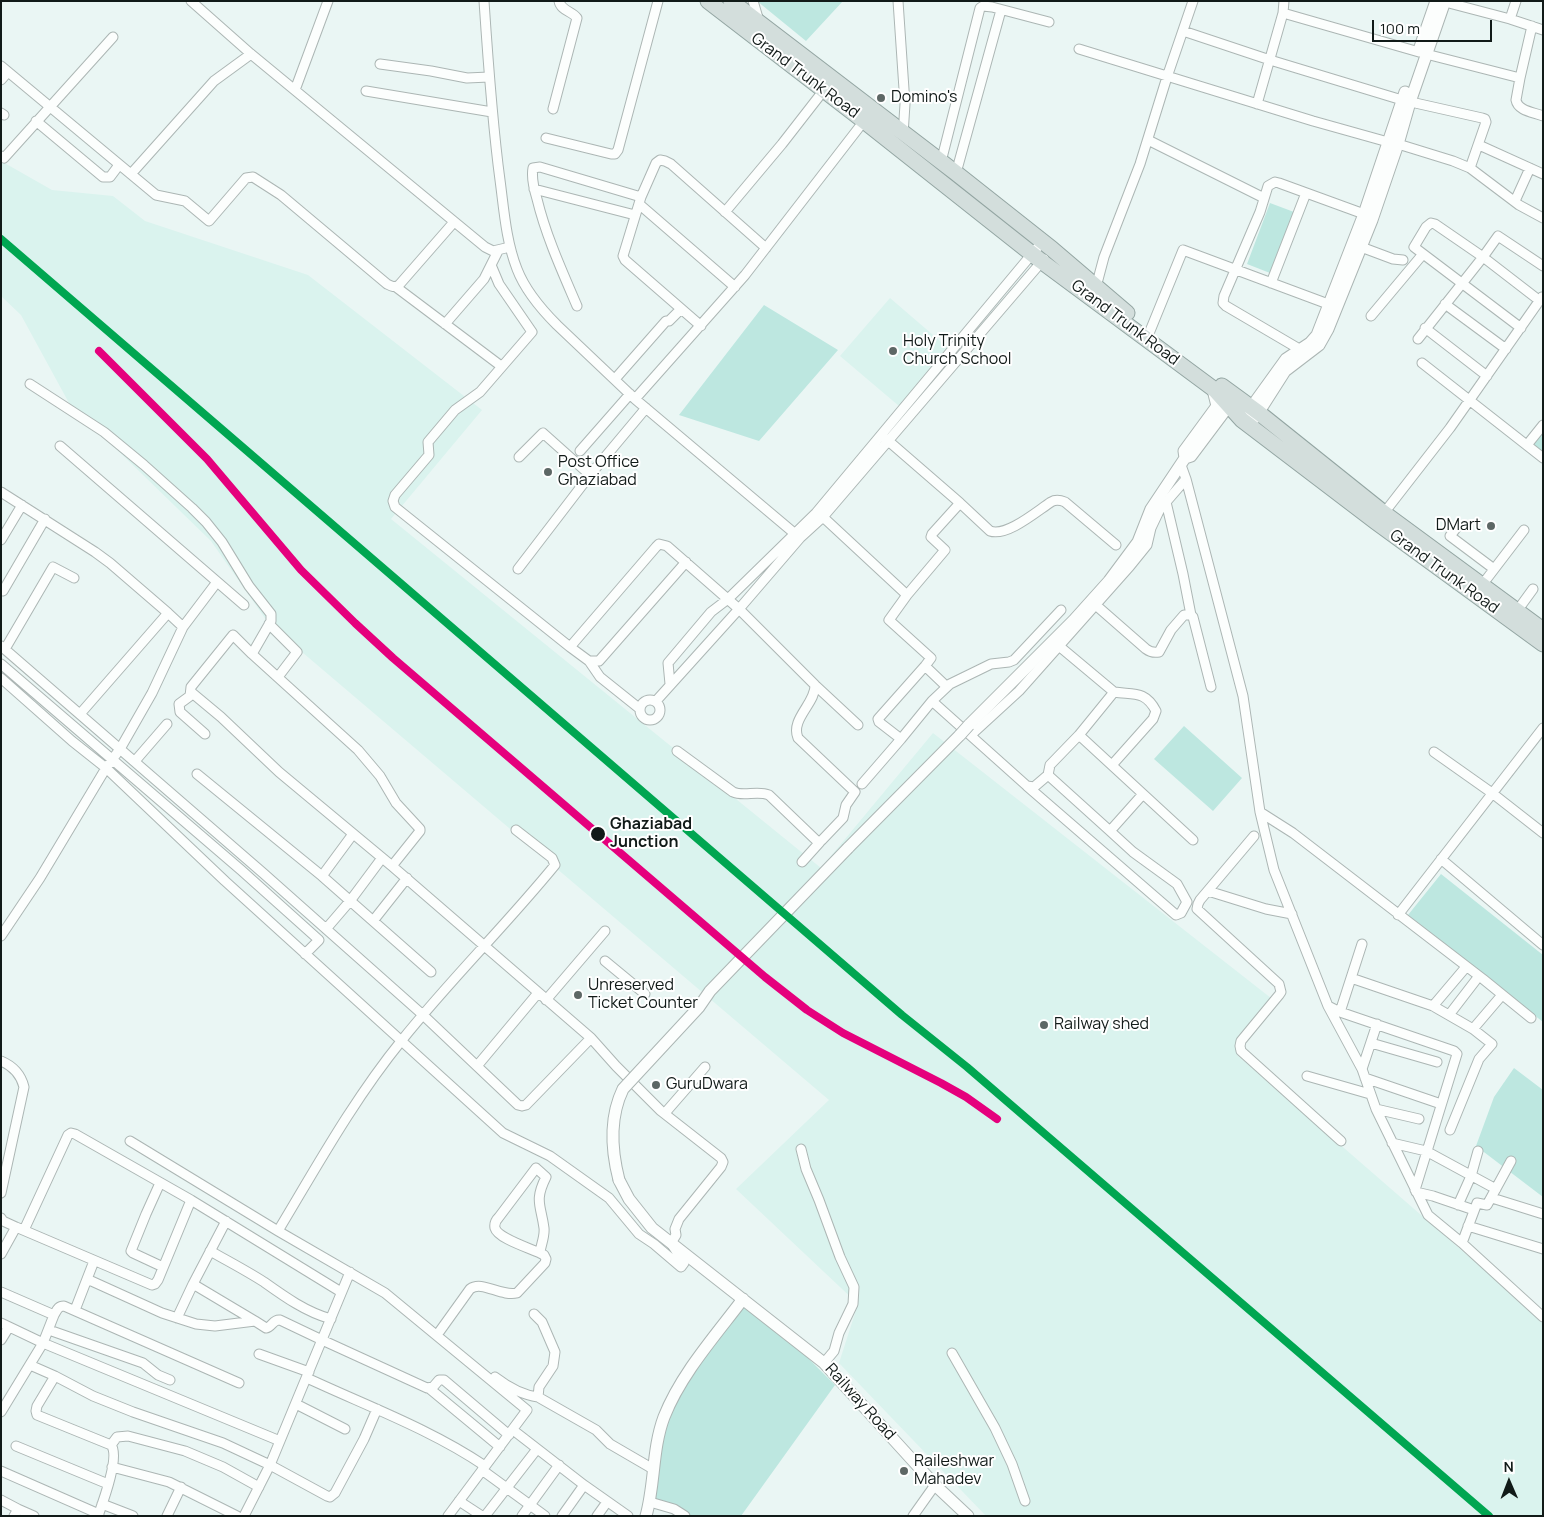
<!DOCTYPE html>
<style>
body{margin:0}
#map{position:relative;width:1544px;height:1517px;overflow:hidden;background:#eaf6f4;font-family:Manrope,sans-serif}
canvas{display:block}
.frame{position:absolute;inset:0;border:2px solid #111a18;pointer-events:none}
.north{position:absolute;left:1484px;top:1457px;width:50px;height:50px;-webkit-text-stroke:4px #fff;paint-order:stroke;rotate:359deg;font-size:14px;font-weight:700;line-height:20px;text-align:center;color:#111a18}
.north::after{content:'';display:block;margin:auto;width:18px;height:22px;background:#111a18;clip-path:polygon(50% 0,100% 100%,50% 72%,0 100%)}
.scale{position:absolute;left:1372px;top:20px;width:120px;height:22px;box-sizing:border-box;border:2px solid #111a18;border-top:0;padding-left:6px;font-size:15px;line-height:18px;white-space:nowrap;color:#111a18;-webkit-text-stroke:4px #fff;paint-order:stroke}
</style>
<div id="map">
<canvas width="1544" height="1517"></canvas>
<div class="frame"></div>
<div class="north">N</div>
<div class="scale">100 m</div>
</div>
<script>
const g = document.querySelector('canvas').getContext('2d');
g.lineJoin = 'round';
function fillPath(path, color) {
  g.fillStyle = color;
  g.fill(path, 'evenodd');
}
function trace(path, color, width, dash) {
  g.strokeStyle = color;
  g.lineWidth = width;
  g.lineCap = dash ? 'butt' : 'round';
  g.setLineDash(dash || []);
  g.stroke(path);
}
function label(font, color, halo, rows, align = 'center') {
  g.font = font + ' Manrope,sans-serif';
  g.lineWidth = 4;
  g.setLineDash([]);
  g.textBaseline = 'middle';
  g.strokeStyle = halo;
  g.fillStyle = color;
  for (const [text, x, y, turn = 0] of rows) {
    g.save();
    g.translate(x, y);
    g.rotate((+turn || 0) * Math.PI / 180);
    g.textAlign = isNaN(turn) ? turn : align;
    if (halo) g.strokeText(text, 0, 0);
    g.fillText(text, 0, 0);
    g.restore();
  }
}
fillPath(new Path2D(`
 M1 161 52 190 113 196 145 221 308 275 482 410 391 519 821 868 933 733 1276 1002 1237 1055 1543 1321V1516H986L839 1363 858 1304 736 1189 829 1100 269 624 211 541 69 403 21 315 1 296Z
 M890 298 947 347 899 406 840 356Z`), '#daf3ee');
fillPath(new Path2D(`
 M757 1H843L806 41Z
 M1270 203 1294 212 1270 273 1247 264Z
 M764 305 838 350 759 441 679 415Z
 M1543 425V455L1527 445Z
 M1184 726 1242 778 1213 811 1154 759Z
 M1441 874 1543 955V1022L1408 915Z
 M1514 1068 1543 1090V1197L1476 1146 1494 1097Z
 M744 1305 799 1349 835 1385 741 1516H690L685 1511 651 1501 667 1417 689 1379 741 1306Z`), '#bde7e0');
const minor = new Path2D(`
 M191 1 251 54 485 247 493 251 510 247
 M484 1C488 61 492 121 500 180 504 210 506 241 517 269 525 290 541 309 557 325L635 399 800 538
 M753 1 759 21
 M898 1 905 104 903 135
 M1445 2 1510 19 1543 30
 M1283 13 1419 52
 M1510 19 1516 1
 M1532 26 1520 78 1516 100C1518 111 1533 112 1543 116
 M1183 31 1270 60 1402 100 1482 118 1485 119 1486 122 1470 168
 M1079 49 1313 121 1388 142
 M1426 54 1520 78
 M380 64 431 71 467 78 489 77
 M1 66 156 195 185 201 209 221 246 178 253 177 281 195 387 284C391 286 394 288 399 285L454 222
 M1 80 8 72
 M295 90 328 1
 M366 91 492 112
 M1257 104 1283 13 1284 1
 M553 109 577 18C572 11 561 11 559 1
 M1 113 4 115
 M36 121 103 177H110L119 165
 M546 138 611 154H615L618 150 658 1
 M1148 140 1264 198
 M1398 144 1453 161 1470 168 1519 205 1543 218
 M1479 145 1543 174
 M1 156 4 158 113 37
 M941 162 980 8 983 6 992 7 1049 22
 M956 173 1001 10
 M131 174 214 81 251 54
 M534 189 635 215
 M1515 201 1530 168
 M639 204 735 287
 M725 212 782 144 824 90
 M1361 247 1393 259 1403 260
 M491 265 499 284 532 332 480 392 455 410 428 442 429 455 395 495 393 501 395 507 570 647 656 547 659 544 667 546 739 609 815 685C816 703 790 719 798 738L855 792 846 805 843 818 822 840 818 842 769 795C757 790 744 797 733 792L677 751
 M1271 283 1306 193
 M396 287 501 366
 M1096 287 1104 257 1140 164 1167 77 1193 1
 M1445 304 1506 349
 M577 306C562 271 546 236 537 199 534 189 531 178 533 168L540 167 641 197
 M1371 316 1423 254
 M445 324 484 279 498 251
 M701 326 625 260 623 256 641 197 656 163 660 160 665 161 671 164 766 248
 M1425 328 1487 376
 M1521 328 1414 247 1426 227 1431 223 1435 224 1483 257 1540 301
 M1150 331 1183 250 1328 304
 M1418 339 1483 257 1498 236 1543 266
 M1306 353 1226 306 1223 303 1224 296 1260 212 1268 186 1275 182 1279 183 1364 214
 M1422 363 1543 458
 M615 379 666 321H669L681 309
 M30 384 104 432 144 465 192 508 206 522 222 542 249 586 271 614V621L252 654
 M635 399 745 275 864 121
 M1527 445 1543 425
 M60 446 244 605
 M580 451 630 394
 M519 457 543 433 590 475
 M1181 465 1186 479 1243 696 1260 812 1274 870 1328 1006 1362 1069 1376 1109 1428 1215 1462 1243 1543 1317
 M1 492 95 552 110 563 168 613
 M1166 502 1183 574 1191 615
 M960 503 990 531C1007 537 1037 511 1051 502 1056 499 1060 500 1065 502L1116 545
 M1384 513 1450 428 1542 297
 M823 517 907 595 945 550 931 537 932 534 960 503 885 438
 M1457 527 1450 536 1494 569
 M1 540 22 505
 M518 569 590 475 646 408
 M1482 585 1524 530
 M3 591 45 519
 M907 595 889 620 931 658 925 666 878 719 879 722 901 739 932 701 950 684 991 664 1009 662 1014 660 1061 610
 M1098 607 1146 649C1150 652 1154 653 1159 652L1171 630 1184 615H1191L1193 617 1211 687
 M1517 611 1533 589
 M269 624 297 652 278 677
 M1 646 263 873 423 1015 518 1105 522 1106 526 1105 591 1038
 M1059 646 1114 692 1079 735 1193 840
 M570 647 589 661H599L686 562
 M5 649 53 567 74 578
 M589 661 600 677 640 709
 M1 664 241 870 319 940 305 954
 M925 666 947 687
 M1 678 72 741 106 768 225 881 503 1133 550 1156 609 1198 639 1234 654 1244 681 1267 684 1263 671 1243 676 1235 675 1229 679 1219 721 1167 723 1162 721 1158 661 1111 616 1066 591 1038 392 866 279 772 221 717 191 692
 M670 684 668 663 711 612 728 599 816 513 1042 242
 M815 685 858 725
 M640 710a10 10 0 1 1 20 0a10 10 0 1 1-20 0Z
 M656 701 739 609 800 538 823 517 1044 259
 M932 701 1027 786 1034 787 1048 775 1050 765 1079 735
 M80 714 168 613 183 627
 M205 734 180 712 179 704 190 696 191 687 233 635 252 654 358 750 380 776 396 803 420 829V831L392 866
 M971 735 1019 691 1130 566 1147 545 1151 528 1160 509 1186 479
 M1434 752 1492 793 1543 833
 M135 761 167 724
 M1112 765 1153 719 1156 711C1145 690 1133 695 1114 692
 M197 774 322 876 431 972
 M1048 775 1110 831 1143 794
 M862 784 901 739
 M1027 786 1176 915 1181 913 1187 902 1177 884 1133 852 1110 831
 M1260 812 1293 833 1483 979 1531 1018
 M1254 836 1200 900 1198 904 1197 909 1279 984 1281 992 1279 995 1241 1041 1240 1046 1241 1051 1341 1141
 M1441 859 1543 945
 M802 862 820 842
 M322 876 353 834
 M1208 891 1266 909 1292 914
 M1398 915 1543 728
 M373 921 407 878
 M326 929 350 901 382 858
 M1 936 40 878 106 768 120 749 152 693 183 627 217 582
 M605 961 645 994
 M1351 978 1433 1006 1473 1029 1492 1044 1479 1059 1450 1130
 M546 1000 605 931
 M1328 1006 1340 1012 1454 1051 1457 1054 1415 1190
 M1433 1006 1466 967
 M1340 1012 1362 944
 M1449 1015 1479 976
 M1473 1029 1502 995
 M1371 1043 1437 1062
 M1 1061C13 1066 21 1075 24 1087L1 1193
 M477 1066 538 993
 M1362 1069 1377 1024
 M1307 1076 1370 1094
 M1365 1078 1441 1104
 M1376 1109 1419 1119
 M665 1113 705 1067
 M130 1141 278 1231 385 1293 527 1410 448 1516
 M1392 1143 1426 1151 1496 1189
 M801 1149 806 1169 819 1200 840 1257 854 1287 853 1304 839 1333 834 1351 824 1363
 M160 1183 146 1214 131 1251 133 1253 163 1267
 M1416 1192 1433 1196 1474 1210
 M1492 1198 1543 1214
 M1458 1205 1471 1176 1478 1151
 M1 1218 3 1221 16 1227 152 1285 155 1284 158 1280 191 1200
 M1468 1226 1543 1249
 M24 1230 68 1135 71 1133 75 1134 191 1200 341 1292
 M278 1231C317 1166 354 1099 402 1040 451 979 506 925 555 865L552 858 516 830
 M1462 1243 1477 1203 1487 1205 1511 1161
 M210 1251C228 1261 247 1271 264 1282 285 1297 306 1312 331 1319
 M1 1254 16 1227
 M87 1279 162 1313 196 1324 215 1326 255 1321 266 1328C272 1327 273 1319 280 1320L322 1340 427 1388 433 1387 439 1380H444L509 1435
 M193 1284 255 1321
 M1 1292 54 1315C57 1310 58 1306 64 1306L239 1383
 M75 1310 94 1261
 M534 1314 542 1322 555 1352 553 1366 539 1387 538 1397 596 1430 610 1444 653 1469
 M177 1318 193 1284 226 1221
 M1 1323 43 1343 280 1441
 M49 1330 143 1363 158 1375 170 1380
 M437 1335 470 1289C482 1280 501 1297 517 1293L545 1263 546 1259 544 1255C533 1249 498 1239 495 1228 494 1223 496 1220 499 1217L536 1168 546 1177C534 1201 541 1205 544 1228 545 1236 541 1245 540 1252
 M1 1340 9 1327
 M952 1353 995 1428 1012 1464 1025 1501
 M259 1354 309 1372
 M30 1365 55 1376 93 1396 133 1412 223 1443 270 1465 327 1496 330 1497 335 1493 364 1439 377 1409
 M55 1376 37 1406 36 1411 37 1415 111 1445C120 1456 103 1502 98 1516
 M495 1377C508 1387 522 1395 538 1397
 M307 1378C367 1406 430 1429 485 1466
 M430 1389 500 1447
 M296 1404 345 1429
 M1 1412 43 1343 54 1315
 M513 1430 584 1485 628 1516
 M111 1445 117 1437 128 1436 185 1451 223 1467 259 1487
 M16 1446 108 1484
 M112 1467 169 1482 237 1516
 M482 1470 545 1516
 M1 1471 99 1514
 M1 1500 18 1509
 M459 1501 482 1516
 M650 1502 674 1509 685 1516
 M102 1504 133 1516
 M14 1516 18 1509 34 1516
 M167 1516 181 1487
 M244 1516 270 1465 350 1272
 M485 1516 537 1449
 M522 1516 559 1465
 M562 1516 584 1485
 M597 1516 607 1502
 M913 1516 935 1485`);
const tertiary = new Path2D(`
 M1419 50 1436 1
 M1255 418 1285 371 1319 345 1328 329 1372 220 1398 144 1410 102 1445 1
 M1242 420 1286 359 1310 343 1317 335 1364 214 1405 92
 M1185 458 1191 456 1233 400
 M969 725 1074 620 1109 581 1138 542 1151 509 1185 458 1184 451 1217 406 1213 390
 M848 848 960 735
 M619 1180 629 1199 652 1228 824 1363 935 1485 968 1516
 M646 1516C655 1484 652 1449 664 1417 681 1374 715 1336 743 1299`);
const trunk = new Path2D(`
 M708 1 864 121 1041 261 1215 390 1242 420 1376 522 1543 644
 M731 1 956 173 1052 249 1127 313
 M1222 386 1259 413 1384 513 1543 630`);
trace(minor, '#acb6b4', 11);
trace(tertiary, '#acb6b4', 13);
trace(trunk, '#93a5a2', 17);
trace(minor, '#fcfefd', 9);
trace(tertiary, '#fcfefd', 11);
trace(trunk, '#d3dedc', 15);
const rail = new Path2D(`
 M989 1087 1489 1516`);
trace(rail, '#d1d6d5', 4.5);
trace(rail, '#fff', 2.5, [8]);
const tertiaryBridge = new Path2D(`
 M960 735 969 725
 M619 1180C611 1149 609 1118 623 1089L699 1007 710 991 848 848`);
trace(tertiaryBridge, '#acb6b4', 13, []);
trace(tertiaryBridge, '#fcfefd', 11);
trace(new Path2D(`
 M1 239 902 1015 967 1067 1489 1516`), '#00a651', 8);
trace(new Path2D(`
 M99 351 207 459 301 570 355 623 393 658 765 977 807 1010 843 1033 941 1083 966 1097 997 1119`), '#e5007d', 8);
for (const [x, y, r, color] of [
 [881,98,5,"#5d6765"],
 [893,351,5,"#5d6765"],
 [548,472,5,"#5d6765"],
 [1491,526,5,"#5d6765"],
 [598,834,8,"#111a18"],
 [578,995,5,"#5d6765"],
 [1044,1025,5,"#5d6765"],
 [656,1085,5,"#5d6765"],
 [904,1471,5,"#5d6765"]
]) {
  const dot = new Path2D();
  dot.arc(x, y, r, 0, 2 * Math.PI);
  g.fillStyle = color;
  g.fill(dot);
  trace(dot, '#fff', 2);
}
label('16px', '#111a18', '#fff', [
 ["Grand Trunk Road",805,76,37],
 ["Grand Trunk Road",1125,323,37],
 ["Grand Trunk Road",1444,572,36],
 ["Railway Road",860,1402,48]
]);
label('16px', '#111a18', '#fff', [
 ["Domino's",891,98],
 ["Holy Trinity",903,342],
 ["Church School",903,360],
 ["Post Office",558,463],
 ["Ghaziabad",558,481],
 ["DMart",1481,526,"right"],
 ["Unreserved",588,986],
 ["Ticket Counter",588,1004],
 ["Railway shed",1054,1025],
 ["GuruDwara",666,1085],
 ["Raileshwar",914,1462],
 ["Mahadev",914,1480]
], 'left');
label('bold 16px', '#111a18', '#fff', [
 ["Ghaziabad",610,825],
 ["Junction",610,843]
], 'left');
</script>
